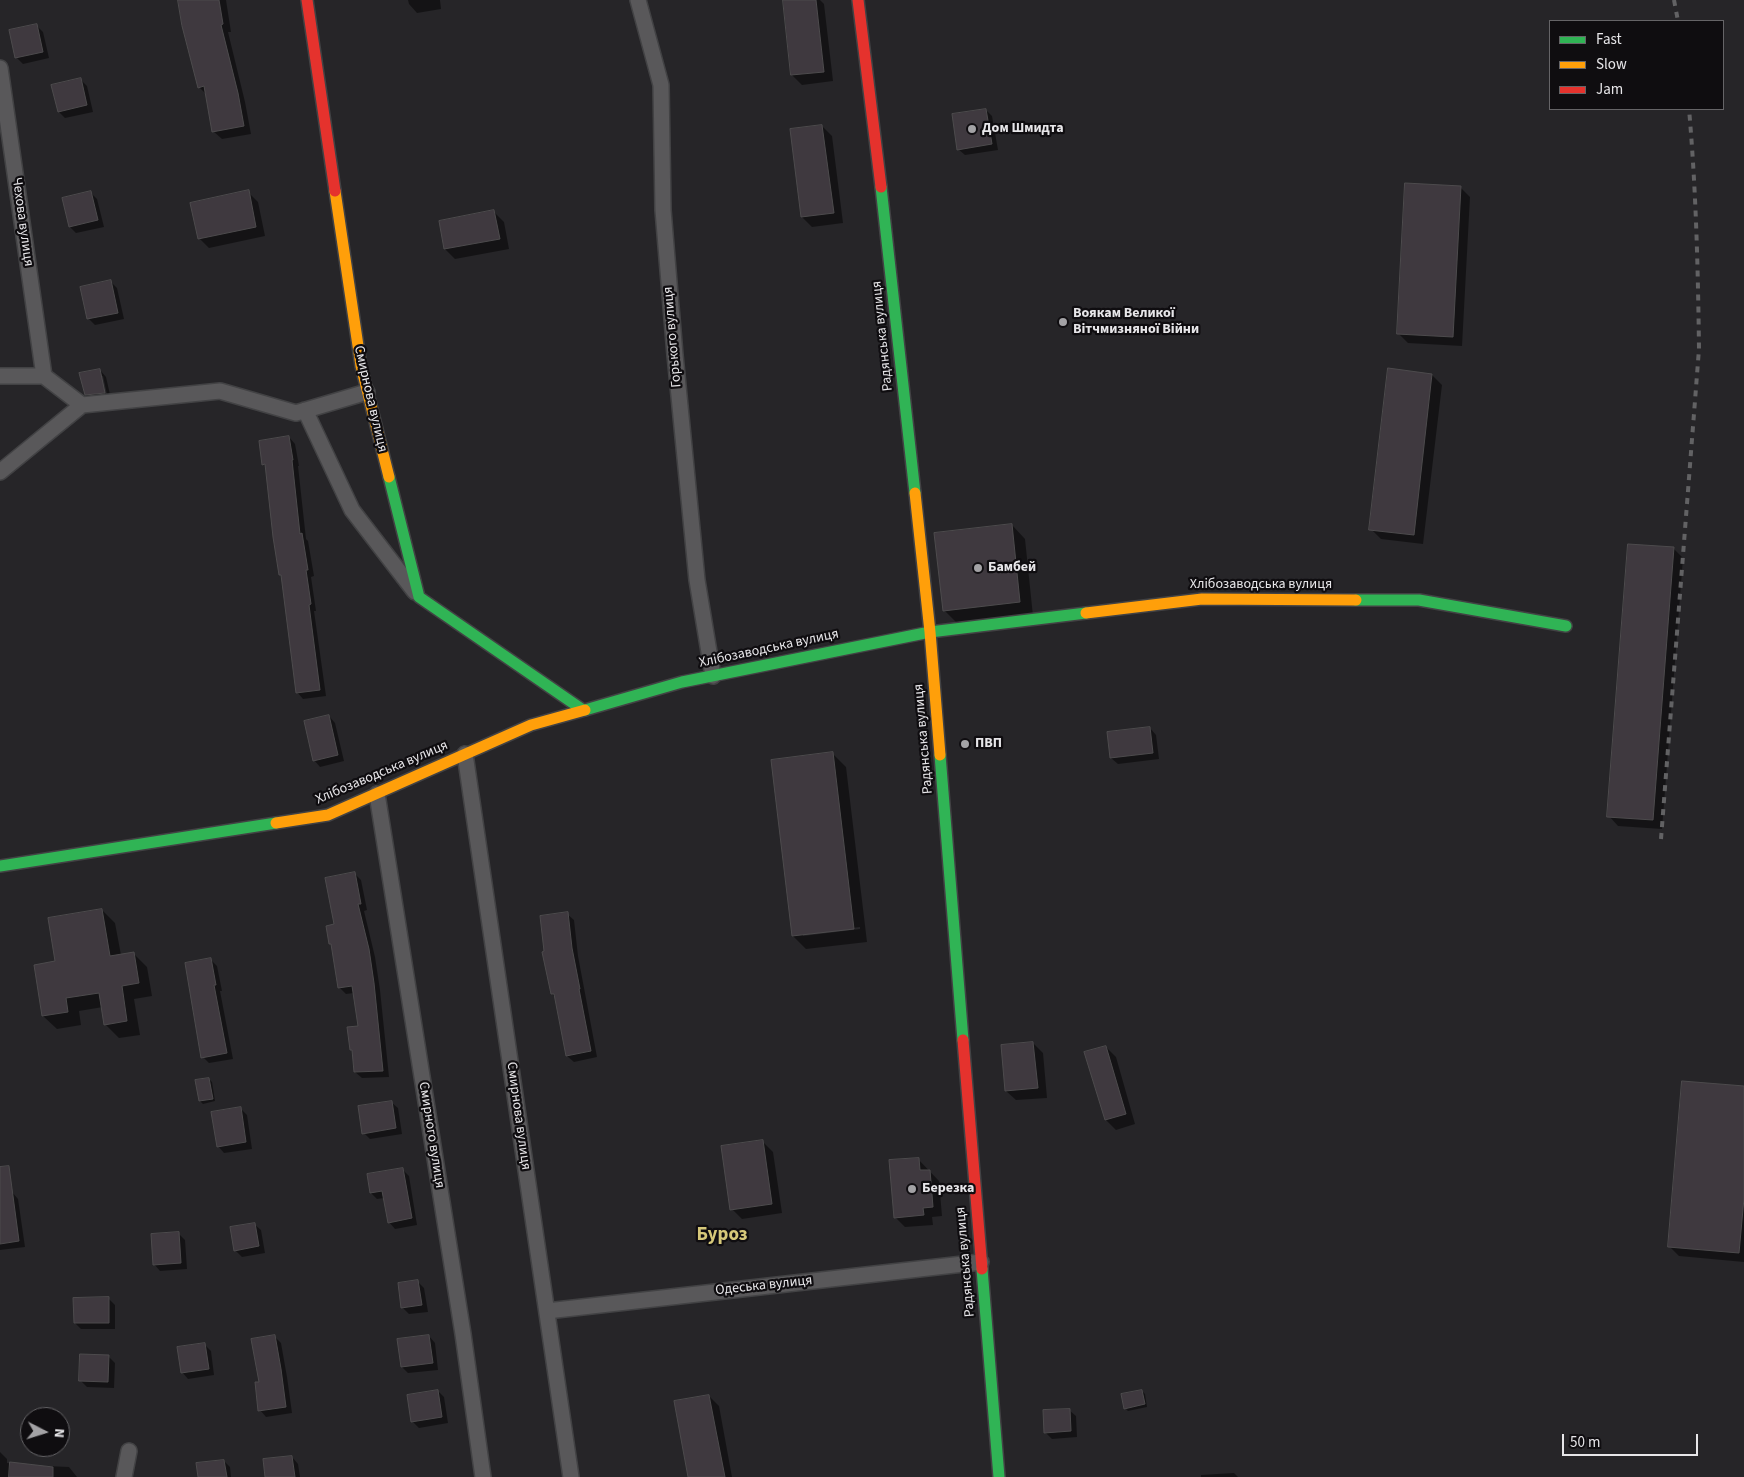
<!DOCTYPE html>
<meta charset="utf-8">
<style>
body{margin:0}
#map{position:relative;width:1744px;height:1477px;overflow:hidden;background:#262528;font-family:"Source Sans 3",sans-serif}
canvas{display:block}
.legend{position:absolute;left:1549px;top:20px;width:175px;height:90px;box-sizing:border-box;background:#0f0d10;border:1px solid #656467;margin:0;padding:6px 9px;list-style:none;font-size:15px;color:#e7e6e9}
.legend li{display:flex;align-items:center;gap:10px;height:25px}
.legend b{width:25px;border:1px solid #656467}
.north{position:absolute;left:20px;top:1407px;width:50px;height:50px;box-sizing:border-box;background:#0f0d10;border:1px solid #656467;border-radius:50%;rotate:95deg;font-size:14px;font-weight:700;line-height:20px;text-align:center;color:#e7e6e9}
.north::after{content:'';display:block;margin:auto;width:18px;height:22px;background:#a3a2a5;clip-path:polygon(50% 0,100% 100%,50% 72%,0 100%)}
.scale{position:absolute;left:1562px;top:1434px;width:136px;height:22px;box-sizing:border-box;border:2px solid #e7e6e9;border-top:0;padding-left:6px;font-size:15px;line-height:18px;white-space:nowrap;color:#e7e6e9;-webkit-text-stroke:4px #0f0d10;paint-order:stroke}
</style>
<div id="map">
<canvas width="1744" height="1477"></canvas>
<ul class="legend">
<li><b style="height:6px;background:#30b455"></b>Fast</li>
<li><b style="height:6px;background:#ff9f0a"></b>Slow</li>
<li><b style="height:6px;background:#e5322d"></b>Jam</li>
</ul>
<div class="north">N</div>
<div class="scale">50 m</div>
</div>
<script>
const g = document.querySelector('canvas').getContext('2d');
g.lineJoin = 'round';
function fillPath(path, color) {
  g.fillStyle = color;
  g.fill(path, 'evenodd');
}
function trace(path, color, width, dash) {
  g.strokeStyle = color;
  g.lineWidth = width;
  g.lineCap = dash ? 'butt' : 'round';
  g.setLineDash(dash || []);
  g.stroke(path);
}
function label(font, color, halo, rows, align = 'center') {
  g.font = font + ' "Source Sans 3",sans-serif';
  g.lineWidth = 4.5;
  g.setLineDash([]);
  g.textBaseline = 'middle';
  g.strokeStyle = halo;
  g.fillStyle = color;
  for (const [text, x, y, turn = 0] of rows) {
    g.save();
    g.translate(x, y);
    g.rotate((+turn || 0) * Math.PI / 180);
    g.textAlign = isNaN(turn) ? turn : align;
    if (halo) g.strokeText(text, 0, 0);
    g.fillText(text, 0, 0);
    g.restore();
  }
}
fillPath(new Path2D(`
 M180 0H226L231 32H228L245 102 251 134 222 139 213 131 206 94 199 87Z
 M408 0H440L441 9 417 13 409 4Z
 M784 0H820L824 4 833 81 802 85 792 75Z
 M36 25 43 32 49 58 23 64 17 58 11 31Z
 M80 79 87 86 93 112 65 118 59 112Z
 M986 110 992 116 998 150 965 155 958 149Z
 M822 126 832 136 843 223 812 227 802 217Z
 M1460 187 1470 197 1462 346 1408 343 1398 333Z
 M248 192 258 202 265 236 209 248 199 238Z
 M91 193 97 199 104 227 76 233 70 227Z
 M494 212 504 222 509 249 455 259 445 249Z
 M110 281 117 288 124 319 95 325 89 319 82 288Z
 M100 370 106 377 111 399 92 401 85 394ZM100 376H103L108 399 105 400Z
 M1432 375 1442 385 1423 544 1381 539 1371 529Z
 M289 437 295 444 299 466H298L306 539 308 541 314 576 311 577 316 611H314L326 696 303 699 297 692 288 616 266 467 264 464Z
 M1012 525 1025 539 1033 616 958 624 944 610Z
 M1673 548 1683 558 1662 829 1618 826 1609 816Z
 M329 716 335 723 344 761 320 767 314 760Z
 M1150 728 1156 735 1159 759 1118 764 1111 758Z
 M833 754 846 767 867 942 806 949 793 936ZM860 927V929L803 936V934Z
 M355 874 361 880 367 910 364 911 375 957 380 990 389 1077 362 1078 355 1072 359 1027 354 993 346 994 340 988 335 925Z
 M102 910 115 923 121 955 133 953 147 967 152 996 134 999 140 1035 119 1038 106 1025 103 1007 79 1011 81 1025 57 1029 43 1016 56 962Z
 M567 914 574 920 578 956 597 1057 574 1062 567 1056 555 997 552 994Z
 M211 960 217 966 222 991H220L233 1059 209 1063 203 1057Z
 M1033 1043 1043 1053 1047 1098 1016 1100 1006 1091Z
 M1106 1047 1116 1057 1135 1124 1116 1130 1106 1120Z
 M209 1079 212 1082 215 1101 203 1104 200 1101Z
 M1744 1087V1262L1679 1256 1669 1246Z
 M391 1102 398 1108 402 1134 370 1139 364 1133Z
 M240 1108 247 1115 252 1149 224 1153 218 1146Z
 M763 1142 773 1152 782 1213 742 1219 732 1209Z
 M918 1159 939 1181 942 1216 932 1217 933 1225 905 1227 895 1217Z
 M403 1170 409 1176 417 1225 395 1229 389 1222 384 1198 377 1199 371 1193Z
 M12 1192 18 1199 25 1247 0 1250V1194Z
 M254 1224 261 1230 265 1253 242 1257 235 1250Z
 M178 1233 185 1240 187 1269 160 1271 154 1264Z
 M417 1281 424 1288 428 1312 409 1314 403 1308Z
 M108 1298 115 1305V1329H81L75 1323Z
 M274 1336 281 1343 287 1377 292 1413 266 1417 260 1410 261 1383Z
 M429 1336 435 1343 438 1370 408 1373 402 1367Z
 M204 1344 211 1351 214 1375 188 1379 182 1372Z
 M109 1357 115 1363 114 1388 87 1387 80 1380Z
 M438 1391 444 1397 448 1423 419 1428 412 1421Z
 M1142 1391 1145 1394 1147 1407 1128 1411 1125 1408Z
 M709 1396 719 1406 732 1477H690Z
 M1069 1410 1076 1416 1077 1437 1052 1439 1045 1432Z
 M0 1452 7 1459V1463L46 1467V1466L69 1467 77 1477H0Z
 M292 1457 298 1464 300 1477H267Z
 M224 1461 230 1467 231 1477H200Z
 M1234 1473 1238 1477H1201V1475Z`), '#0007');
const building = new Path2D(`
 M178 0H219L223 24 221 25 238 93 244 126 212 132 204 86 198 88 182 26Z
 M783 0H816L824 72 791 75Z
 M37 24 43 52 15 58 9 30Z
 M81 78 87 105 58 112 51 85Z
 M986 109 992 144 957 150 952 114Z
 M822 125 834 213 801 217 790 129Z
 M1405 183 1461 186 1453 337 1397 334Z
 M249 190 256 227 198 239 190 203Z
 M91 191 98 220 69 227 62 198Z
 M494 210 500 239 444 249 439 221Z
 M111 280 118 313 87 319 80 287Z
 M1388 368 1432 374 1414 535 1369 530Z
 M100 369 105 393 85 395 79 373Z
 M289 436 293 460H292L300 534 302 533 308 570H306L311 604 309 605 320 690 296 693 281 575H279L273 537 265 464 262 465 259 441Z
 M1012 524 1020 602 943 611 934 533Z
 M1628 544 1674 547 1653 820 1607 817Z
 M329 715 338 755 313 761 304 721Z
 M1150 727 1153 753 1110 758 1107 732Z
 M833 752 854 929 792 936 771 760Z
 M355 872 361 904H358L369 949 374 983 383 1071 354 1072 352 1050H350L347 1027 358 1026 352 986 338 988 331 944H329L326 926 334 924 325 878Z
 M102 909 110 956 134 952 139 983 122 986 127 1021 104 1025 99 993 66 998 68 1012 42 1016 34 965 55 961 48 918Z
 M568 912 572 948 580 989H579L591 1051 566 1056 554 994H551L542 952 544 951 540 916Z
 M211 958 216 985H214L227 1053 201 1058 185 963Z
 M1033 1042 1038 1088 1005 1091 1001 1045Z
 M1106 1046 1126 1114 1105 1120 1084 1052Z
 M209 1078 213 1099 199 1101 195 1080Z
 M1682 1081 1744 1086V1198L1739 1253 1668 1247Z
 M392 1101 396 1128 362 1134 358 1106Z
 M241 1107 246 1142 217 1147 211 1112Z
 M763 1140 772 1204 730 1210 721 1146Z
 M919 1158 920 1170H930L933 1207 923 1208 924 1215 894 1218 889 1160Z
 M9 1166 19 1241 0 1244V1167Z
 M403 1168 412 1218 388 1223 382 1191 370 1193 367 1174Z
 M255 1223 259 1246 234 1251 230 1227Z
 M179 1232 181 1263 153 1265 151 1234Z
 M418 1280 422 1305 401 1308 398 1283Z
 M109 1297V1323H74L73 1298Z
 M275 1335 281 1369 286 1407 258 1411 255 1382H259L251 1339Z
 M429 1335 433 1363 401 1367 397 1339Z
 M205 1343 209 1369 181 1373 177 1347Z
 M80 1354 109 1355 108 1382 79 1381Z
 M438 1390 442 1417 411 1422 407 1395Z
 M1142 1390 1145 1404 1124 1409 1121 1394Z
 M709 1395 725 1477H688L674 1401Z
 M1070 1409 1071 1431 1044 1433 1043 1410Z
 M292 1456 295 1477H265L263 1459Z
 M224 1460 227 1477H198L196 1463Z
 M10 1462 53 1467V1477H9Z`);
fillPath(building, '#3f393f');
trace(building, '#4d4b4d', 1);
const street = new Path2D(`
 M638 0 661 85 663 210 675 355 697 580 713 676
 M0 68 44 376
 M0 376H44L82 405 220 391 296 413 367 392
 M305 410 352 510 415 592
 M0 472 82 405
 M465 754 571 1477
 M377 794 463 1334 483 1477
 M547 1311 981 1262
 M124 1477 129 1451`);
const fast = new Path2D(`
 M881 187 915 493
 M389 477 419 597 583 710
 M1356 600H1419L1566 626
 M585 710 682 682 930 632 1086 613
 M940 755 963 1040
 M0 866 276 823
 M982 1269 999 1477`);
const slow = new Path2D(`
 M335 191 361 366 389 477
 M915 493 930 632 940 755
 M1086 613 1202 599 1356 600
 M276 823 328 815 531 725 585 710`);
const jam = new Path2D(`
 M307 0 335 191
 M858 0 881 187
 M963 1040 982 1269`);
trace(street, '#424244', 18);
trace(fast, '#424244', 14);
trace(slow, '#424244', 14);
trace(jam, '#424244', 14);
trace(street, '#59585a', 15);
trace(fast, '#30b455', 11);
trace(slow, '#ff9f0a', 11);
trace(jam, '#e5322d', 11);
trace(new Path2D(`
 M1674 0 1678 21
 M1661 839 1699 349C1698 269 1696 188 1689 109`), '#626264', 4, [6, 6]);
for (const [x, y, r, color] of [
 [972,129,5,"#a3a2a5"],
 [1063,322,5,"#a3a2a5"],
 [978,568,5,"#a3a2a5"],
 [965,744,5,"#a3a2a5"],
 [912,1189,5,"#a3a2a5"]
]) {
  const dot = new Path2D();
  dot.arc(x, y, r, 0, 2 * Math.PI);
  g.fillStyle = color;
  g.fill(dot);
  trace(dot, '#0f0d10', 2);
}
label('bold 14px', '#e7e6e9', '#0f0d10', [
 ["Дом Шмидта",982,129],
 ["Воякам Великої",1073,314],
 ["Вітчмизняної Війни",1073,330],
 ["Бамбей",988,568],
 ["ПВП",975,744],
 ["Березка",922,1189]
], 'left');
label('14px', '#e7e6e9', '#0f0d10', [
 ["Чехова вулиця",22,222,82],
 ["Радянська вулиця",883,336,-96],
 ["Горького вулиця",673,337,-95],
 ["Смирнова вулиця",370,399,77],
 ["Хлібозаводська вулиця",1261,585],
 ["Хлібозаводська вулиця",769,649,-12],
 ["Радянська вулиця",924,739,-95],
 ["Хлібозаводська вулиця",382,773,-23],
 ["Смирнова вулиця",518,1116,82],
 ["Смирного вулиця",431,1135,81],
 ["Радянська вулиця",966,1262,-95],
 ["Одеська вулиця",764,1286,-6]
]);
label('bold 19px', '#d6c87a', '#0f0d10', [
 ["Буроз",722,1236]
]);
</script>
